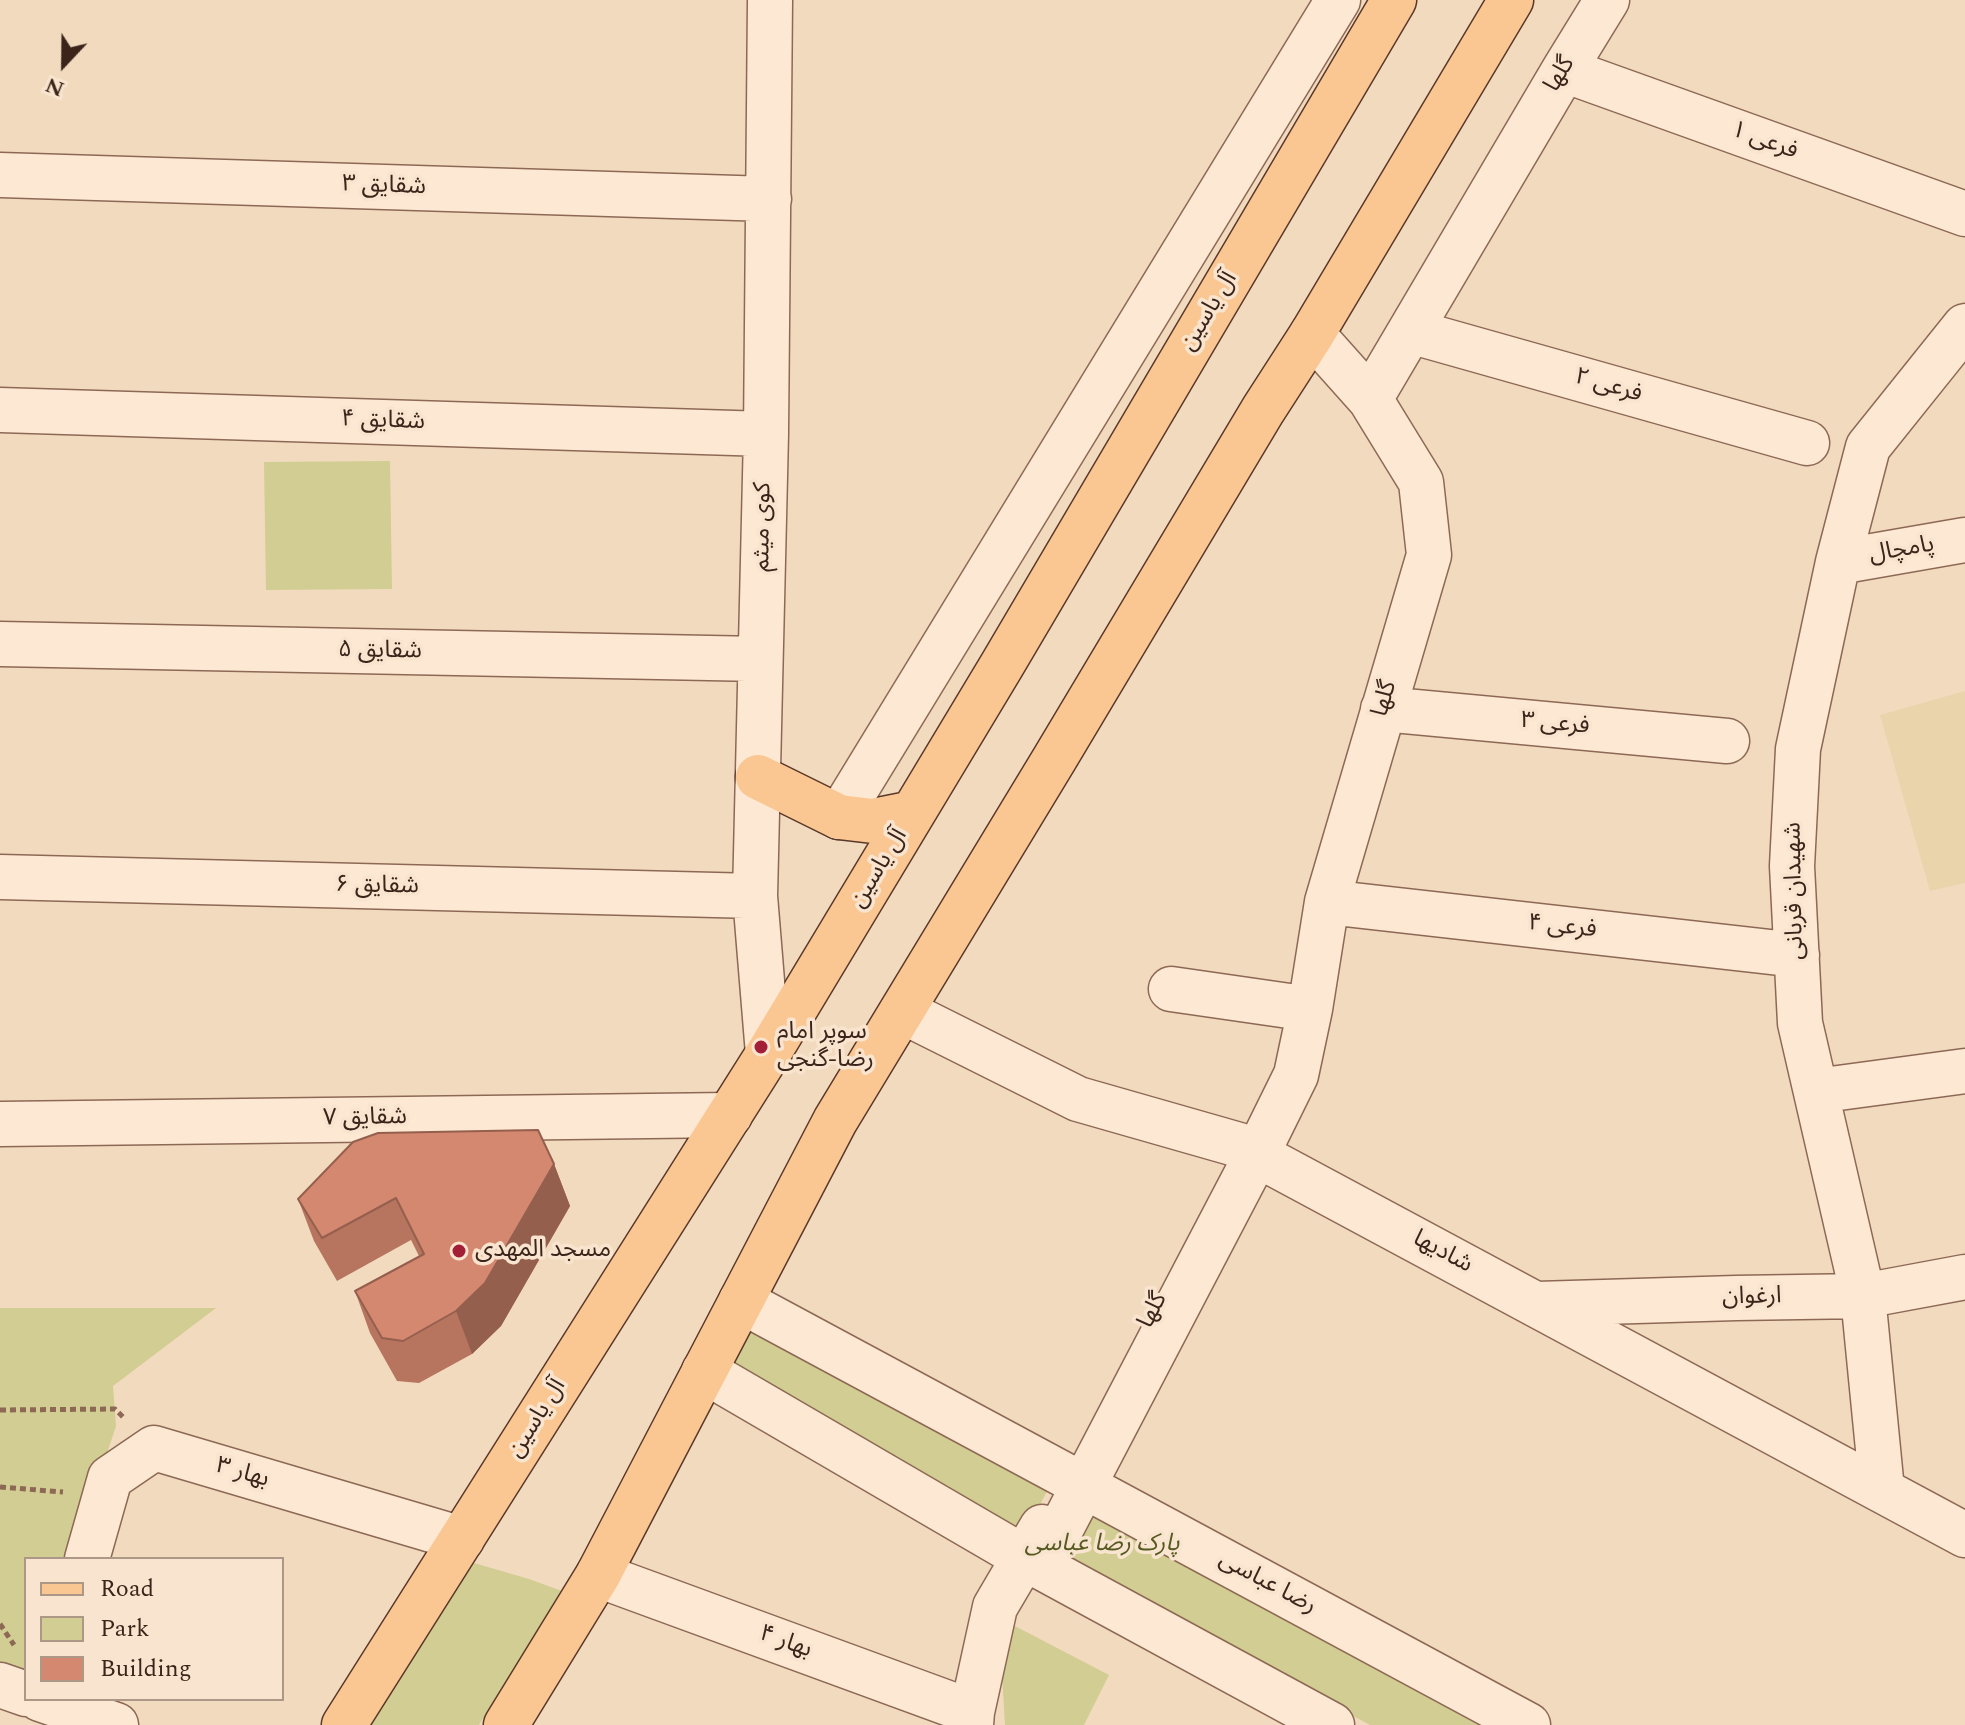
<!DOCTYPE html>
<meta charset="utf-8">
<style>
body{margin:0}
#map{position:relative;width:1965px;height:1725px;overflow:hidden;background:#f2dabf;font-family:Spectral,serif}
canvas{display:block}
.legend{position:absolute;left:24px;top:1557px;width:260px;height:144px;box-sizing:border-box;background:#f9e5cf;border:2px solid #ad9887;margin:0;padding:10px 14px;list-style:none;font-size:24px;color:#3b251b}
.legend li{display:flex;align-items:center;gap:16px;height:40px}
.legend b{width:40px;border:2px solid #ad9887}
.north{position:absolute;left:24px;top:24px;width:80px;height:80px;-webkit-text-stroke:6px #f9e5cf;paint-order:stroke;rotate:202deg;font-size:22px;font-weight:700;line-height:32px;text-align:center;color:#3b251b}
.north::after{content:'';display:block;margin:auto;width:28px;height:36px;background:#3b251b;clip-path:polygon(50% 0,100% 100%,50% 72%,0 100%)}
</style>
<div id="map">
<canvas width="1965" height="1725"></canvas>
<ul class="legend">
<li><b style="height:10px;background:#fac792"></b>Road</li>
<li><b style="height:22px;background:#d2cd92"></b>Park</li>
<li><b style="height:22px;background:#d58870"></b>Building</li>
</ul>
<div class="north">N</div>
</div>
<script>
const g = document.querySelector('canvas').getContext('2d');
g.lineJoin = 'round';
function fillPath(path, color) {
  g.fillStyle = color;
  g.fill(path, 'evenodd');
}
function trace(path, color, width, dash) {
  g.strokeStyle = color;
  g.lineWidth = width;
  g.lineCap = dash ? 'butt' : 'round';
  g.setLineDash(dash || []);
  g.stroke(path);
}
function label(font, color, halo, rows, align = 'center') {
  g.font = font + ' Spectral,"Noto Sans Arabic",serif';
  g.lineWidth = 7;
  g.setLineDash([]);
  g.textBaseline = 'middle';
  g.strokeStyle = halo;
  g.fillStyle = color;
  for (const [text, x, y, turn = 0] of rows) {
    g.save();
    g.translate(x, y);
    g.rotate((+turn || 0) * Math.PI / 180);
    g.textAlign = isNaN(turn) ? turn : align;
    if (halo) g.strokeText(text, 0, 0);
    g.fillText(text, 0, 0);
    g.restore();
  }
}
fillPath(new Path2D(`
 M1965 691V883L1930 891 1880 715Z`), '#e9d4ab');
fillPath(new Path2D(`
 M390 461 392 589 266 590 264 462Z
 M0 1308H216L113 1386 116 1426 72 1559H26V1671L0 1662Z
 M745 1319 1051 1484 1020 1542 725 1366Z
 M1085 1498 1496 1725H1370L1055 1557Z
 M474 1563 529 1579 562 1591 479 1725H368Z
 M1011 1624 1109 1675 1084 1725H1005L1000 1640Z`), '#d2cd92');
const minor = new Path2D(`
 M1564 70 1965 214
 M0 175 769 199
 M1410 331 1807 443
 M1370 399 1564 70 1607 0
 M0 410 766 434
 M1838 562 1965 540
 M0 644 760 659
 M1383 709 1727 741
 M839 817 1338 0
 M0 877 755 896
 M1327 902 1797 955
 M1171 989 1310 1009 1296 1075 1257 1154 1041 1567 1332 1725
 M1310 1009 1327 902 1429 555 1421 482 1370 399 1312 334
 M902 1011 1078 1099 1239 1145 1965 1535
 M768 1054 755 896 766 434 770 0
 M1816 1091 1965 1071
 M0 1124 730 1115
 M741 1301 1070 1478
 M1537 1304 1736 1298 1863 1296 1965 1277
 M704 1371 1025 1558
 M1084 1486 1528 1725
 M1882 1490 1863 1296 1800 1023 1792 866 1798 749 1838 562 1868 447 1965 326
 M87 1559 110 1478 154 1448 462 1539
 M598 1575 972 1712
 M0 1685 26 1694
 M40 1699 116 1725
 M971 1725 972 1712 995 1607 1042 1527`);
const major = new Path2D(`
 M758 777 839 817 873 821 913 813
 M344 1725 768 1054 1002 665 1394 0
 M506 1725 598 1575 835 1121 1055 758 1263 410 1312 334 1511 0`);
trace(minor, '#8d6955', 47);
trace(major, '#5a382a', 47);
trace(new Path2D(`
 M0 1410 115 1409 123 1417
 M0 1487 63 1492
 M0 1624 14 1645`), '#8d6955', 5, [6, 4]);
trace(minor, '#fce8d3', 44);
trace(major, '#fac792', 44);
fillPath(new Path2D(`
 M554 1164 570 1206 501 1326 472 1354 419 1383 397 1381 370 1333 355 1291 419 1256 411 1240 337 1281 314 1241 298 1199Z`), '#b77560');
fillPath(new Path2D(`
 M554 1164 570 1206 501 1326 472 1354 456 1311Z`), '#955f4e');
const building = new Path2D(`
 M538 1130 554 1164 485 1283 456 1311 403 1341 382 1338 355 1291 424 1254 396 1198 322 1238 298 1199 353 1142 378 1133Z`);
fillPath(building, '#d58870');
trace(building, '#955f4e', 2);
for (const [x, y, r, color] of [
 [761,1047,8,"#a31f38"],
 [459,1251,8,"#a31f38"]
]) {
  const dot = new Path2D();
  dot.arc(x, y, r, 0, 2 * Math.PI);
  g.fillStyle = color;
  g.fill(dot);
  trace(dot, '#f9e5cf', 3);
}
label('24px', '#3b251b', '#f9e5cf', [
 ["گلها",1561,75,-59],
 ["فرعی ۱",1764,142,20],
 ["شقایق ۳",384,187,2],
 ["آل یاسین",1210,312,-59],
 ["فرعی ۲",1608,387,16],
 ["شقایق ۴",383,422,2],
 ["کوی میثم",764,527,-89],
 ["پامچال",1902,551,-10],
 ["شقایق ۵",380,652,1],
 ["گلها",1386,699,-74],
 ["فرعی ۳",1555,725,5],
 ["آل یاسین",880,869,-59],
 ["شقایق ۶",377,887,1],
 ["شهیدان قربانی",1796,891,-91],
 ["فرعی ۴",1562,928,6],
 ["شقایق ۷",365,1119,-1],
 ["شادیها",1442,1253,28],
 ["ارغوان",1752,1298,-1],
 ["گلها",1154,1311,-63],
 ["آل یاسین",538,1419,-58],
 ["بهار ۳",242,1474,16],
 ["رضا عباسی",1267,1584,28],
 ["بهار ۴",785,1643,20]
]);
label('24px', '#3b251b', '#f9e5cf', [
 ["سوپر امام",777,1033],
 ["رضا-گنجی",777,1061],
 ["مسجد المهدی",475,1251]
], 'left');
label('italic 24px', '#565a20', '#f9e5cf', [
 ["پارک رضا عباسی",1102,1545]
]);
</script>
